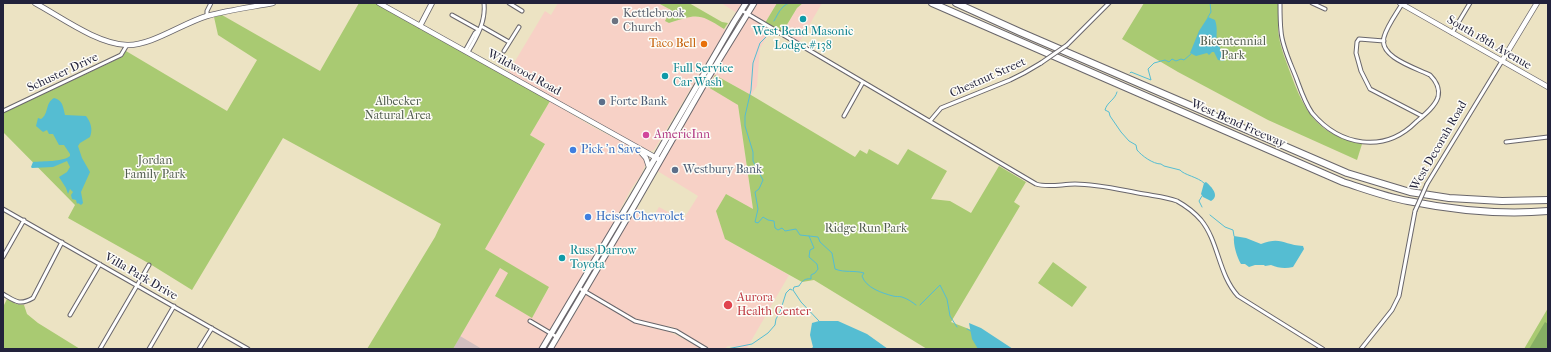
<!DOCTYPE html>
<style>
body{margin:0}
#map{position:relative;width:1551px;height:352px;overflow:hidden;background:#ece3c3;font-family:"IM FELL French Canon",serif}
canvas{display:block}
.frame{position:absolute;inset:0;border:4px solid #22223b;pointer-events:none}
</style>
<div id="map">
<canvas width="1551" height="352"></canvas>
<div class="frame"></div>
</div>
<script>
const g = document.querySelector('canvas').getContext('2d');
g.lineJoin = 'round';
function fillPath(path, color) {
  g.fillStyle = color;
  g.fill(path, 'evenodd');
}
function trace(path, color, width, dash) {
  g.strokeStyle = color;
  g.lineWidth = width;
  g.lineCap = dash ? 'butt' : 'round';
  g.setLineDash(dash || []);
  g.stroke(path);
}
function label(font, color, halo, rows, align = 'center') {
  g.font = font + ' "IM FELL French Canon",serif';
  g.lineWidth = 3;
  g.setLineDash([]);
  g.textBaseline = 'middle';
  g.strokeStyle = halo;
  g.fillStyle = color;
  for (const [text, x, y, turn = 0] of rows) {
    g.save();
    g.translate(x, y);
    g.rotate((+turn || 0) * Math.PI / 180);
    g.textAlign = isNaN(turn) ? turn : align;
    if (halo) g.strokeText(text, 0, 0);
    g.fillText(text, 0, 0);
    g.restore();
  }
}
fillPath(new Path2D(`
 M558 3H658L671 10 669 23 691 16 706 18 726 30 654 150 650 151 645 149 508 73 545 11 551 15Z
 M721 3H743L737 13Z
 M756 3H777L762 28 769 33 760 48 757 86 751 95 715 75 738 105 753 210 726 194 725 239 789 275 747 348 728 346 724 349H552L577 310 635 207 653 217 659 207 683 220 698 196 656 170ZM652 324 672 327 690 338 688 341 668 331 652 328Z
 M803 3H822L799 43 782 33 797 8Z
 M550 101 593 127 634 148 642 155 646 163 641 175 631 189 608 233 567 304 545 339 541 349H482L460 337 500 268 508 273 532 317 549 288 485 249 545 145 530 135Z`), '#f7d1c6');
fillPath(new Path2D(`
 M460 336 482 349H453Z`), '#d2bfbf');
fillPath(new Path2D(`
 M359 3H375L550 101 530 135 545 144 485 249 549 287 532 318 495 296 508 273 500 268 453 349H367L435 237 441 224 283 138 192 290 150 264 68 218 75 205 3 132V113L122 57 126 51 227 111 257 60 218 35 214 17 222 15 320 71Z
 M658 3H689L722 22 728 23 724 29C699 13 697 14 669 23L665 21 671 10Z
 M777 3H803L797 8 782 33 765 23Z
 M1144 3H1278C1279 14 1277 26 1279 37 1281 49 1286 61 1290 72 1305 113 1317 134 1362 144L1357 160 1268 120 1178 72 1122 39Z
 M715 75 751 95 855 157 860 150 867 154 869 149 898 165 908 149 947 171 931 199 950 201 971 213 999 166 1026 182 1014 202 1020 206 951 322 974 331 1008 349H927L814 280 802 282 725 239 716 211 726 194 753 209 738 105 708 87Z
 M1053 262 1087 287 1072 307 1038 283Z
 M7 299 16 304 24 305 27 314 38 323 80 349H3V307Z
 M1548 308V349H1524Z`), '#a9ca72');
fillPath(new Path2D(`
 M1545 322 1548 324V349H1529Z`), '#86ae64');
fillPath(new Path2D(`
 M1208 17 1215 20C1220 35 1211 37 1225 55L1224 61 1218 60 1214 52H1212L1209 55 1207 53 1196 56 1190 53 1199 31Z
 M54 98C63 100 63 107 65 115L86 116C91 123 93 129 90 137L80 143 78 146 82 158 90 172 81 192 83 203 81 205 78 203 77 204 76 200 72 199 71 195 73 192 70 189 68 194 66 188 59 177 67 172 70 167 67 161 53 167 32 168 31 167 33 162C43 161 63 162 70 156V154L64 145H59L53 134H49L47 130 43 132 36 126 38 118 41 119C49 114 45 103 54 98Z
 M1206 182C1212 187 1220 196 1211 201L1203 197 1201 194 1204 183Z
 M1234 236 1246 238 1261 244C1281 236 1284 245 1303 246L1304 249 1293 267C1285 269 1278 268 1271 265L1265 266 1264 265H1255L1249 267 1245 264H1241C1237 257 1233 245 1234 236Z
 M819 321H838L867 334 888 349H811L813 347 810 335 812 323Z
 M969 323 981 328 1013 349H993L992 348 978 349 972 339Z`), '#55bdd2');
trace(new Path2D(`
 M1208 17 1211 12 1210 3
 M774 21C778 14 781 6 789 3
 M766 37 760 43 753 63 751 90 745 116V126L753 152V161L763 180 759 189 755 192 758 209 755 222 758 223 763 217 768 220 774 221 775 228 778 230 782 228 785 231 796 229 800 235 818 237 820 242 832 253 835 269C845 273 854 270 864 273L862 276C866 288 882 293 893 296 896 297 899 296 902 297 908 299 912 302 916 305
 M1130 73 1131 72 1151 80 1148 69 1154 63 1165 60 1169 62 1172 59 1176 61 1181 59 1184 60 1191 54
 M1117 92C1115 100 1107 102 1105 110L1109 112 1110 116 1121 132 1129 141 1136 145 1137 150C1142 156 1153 164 1161 164L1164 166 1180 170C1184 175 1198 177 1204 183
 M1202 207 1199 201 1202 196
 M1210 215 1225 227 1233 230 1234 236
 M809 236 814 248 810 250 809 257 817 264 818 269 815 273 811 275V279C805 278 802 281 799 286L794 287 793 290 801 302 819 321
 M920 305 940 285 947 299 950 316 957 327
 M967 329 971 331
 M727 349 752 344 768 333 775 325 776 319 780 312 786 293 790 289 792 290`), '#55bdd2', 1);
const street = new Path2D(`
 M509 3 522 11
 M1280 3C1280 12 1280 22 1281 31 1282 47 1291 64 1297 80 1301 91 1305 103 1312 113 1340 146 1384 154 1416 122 1423 116 1435 107 1438 97 1440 89 1436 81 1430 75 1416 68 1378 57 1384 37 1387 26 1396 14 1402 4
 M1312 3 1325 9
 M741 10 1036 184C1048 188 1062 184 1075 184 1098 184 1121 190 1144 194 1155 196 1167 197 1177 201 1186 206 1194 212 1201 220 1219 242 1218 274 1238 296L1323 349
 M452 15 479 30
 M207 16V11L211 3
 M481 26 509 42
 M1452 33 1470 3
 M1384 41 1359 39 1357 42 1356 53 1361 71 1370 89 1422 116
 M1067 45 1109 3
 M465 51 475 33 479 30
 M504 51 519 27
 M468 52C477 37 486 21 484 3
 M3 111 121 55 127 45
 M844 116 863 82
 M930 121 941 108 1010 80 1024 73 1041 63
 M1506 142 1548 137
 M1427 184 1502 61
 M3 209 248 349
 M3 257 24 220
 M579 288 635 321 676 331 706 349
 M3 294C15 301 19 306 33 298L62 242
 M70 315 100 264
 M530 321 557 337
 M100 349 149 265
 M149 349 174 306
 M199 349 212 328
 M1361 349 1392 310 1399 296 1415 211`);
const secondary = new Path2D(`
 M35 3C61 17 97 44 127 45 151 46 183 23 207 16 229 10 252 7 273 3
 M379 3 660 160
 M1400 3 1548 87
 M420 26 432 3
 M1502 61 1537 3
 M639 150 646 158 649 167`);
const primary = new Path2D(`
 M542 349 633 196 734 22 746 3
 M550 349 629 215 703 86 754 3`);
const highway = new Path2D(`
 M932 3 1343 182C1365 189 1386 197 1408 201 1453 210 1502 215 1548 211
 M956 3 1020 32 1347 173 1410 192 1449 198 1502 201 1548 200`);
trace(street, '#69666b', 5);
trace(secondary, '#69666b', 6);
trace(primary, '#69666b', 7);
trace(highway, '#69666b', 8);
trace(street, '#fff', 3);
trace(secondary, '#fff', 4.5);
trace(primary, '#fff', 5);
trace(highway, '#fff', 6);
const streetBridge = new Path2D(`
 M1041 63 1067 45
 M1415 211 1427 184`);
trace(streetBridge, '#69666b', 5, []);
trace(streetBridge, '#fff', 3);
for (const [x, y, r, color] of [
 [803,19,4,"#0f9aa8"],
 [615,21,4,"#6b7280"],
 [704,44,4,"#e8710a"],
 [665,76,4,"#0f9aa8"],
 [602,102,4,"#5c6f8a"],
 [646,135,4,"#d1479c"],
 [573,150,4,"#3f7fe0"],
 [675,170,4,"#5c6f8a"],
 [588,217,4,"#3f7fe0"],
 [562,258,4,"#0f9aa8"],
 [728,305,5,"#e0444e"]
]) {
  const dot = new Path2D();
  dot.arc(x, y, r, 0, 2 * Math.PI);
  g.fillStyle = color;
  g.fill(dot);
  trace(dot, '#fdfcf7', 1.5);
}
label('12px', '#5b616d', '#fdfcf7', [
 ["Kettlebrook",623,14],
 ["Church",623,28]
], 'left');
label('12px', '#0d838f', '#fdfcf7', [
 ["West Bend Masonic",803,32,"center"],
 ["Lodge #138",803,46,"center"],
 ["Full Service",673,69],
 ["Car Wash",673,83],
 ["Russ Darrow",570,251],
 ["Toyota",570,265]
], 'left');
label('12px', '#515d4e', '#fdfcf7', [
 ["Bicentennial",1233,42],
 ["Park",1233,56],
 ["Albecker",398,102],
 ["Natural Area",398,116],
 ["Jordan",155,161],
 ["Family Park",155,175],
 ["Ridge Run Park",866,229]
]);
label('12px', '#22223b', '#fdfcf7', [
 ["South 18th Avenue",1489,43,30],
 ["Schuster Drive",63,73,-25],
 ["Wildwood Road",524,73,29],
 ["Chestnut Street",988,78,-24],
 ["West Bend Freeway",1238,124,24],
 ["West Decorah Road",1439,146,-60],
 ["Villa Park Drive",141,277,30]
]);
label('12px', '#c56008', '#fdfcf7', [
 ["Taco Bell",696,44]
], 'right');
label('12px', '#4e5e75', '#fdfcf7', [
 ["Forte Bank",610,102],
 ["Westbury Bank",683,170]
], 'left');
label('12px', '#b23c85', '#fdfcf7', [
 ["AmericInn",654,135]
], 'left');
label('12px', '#366cbe', '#fdfcf7', [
 ["Pick 'n Save",581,150],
 ["Heiser Chevrolet",596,217]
], 'left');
label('12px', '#be3a42', '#fdfcf7', [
 ["Aurora",737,298],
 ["Health Center",737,312]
], 'left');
</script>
